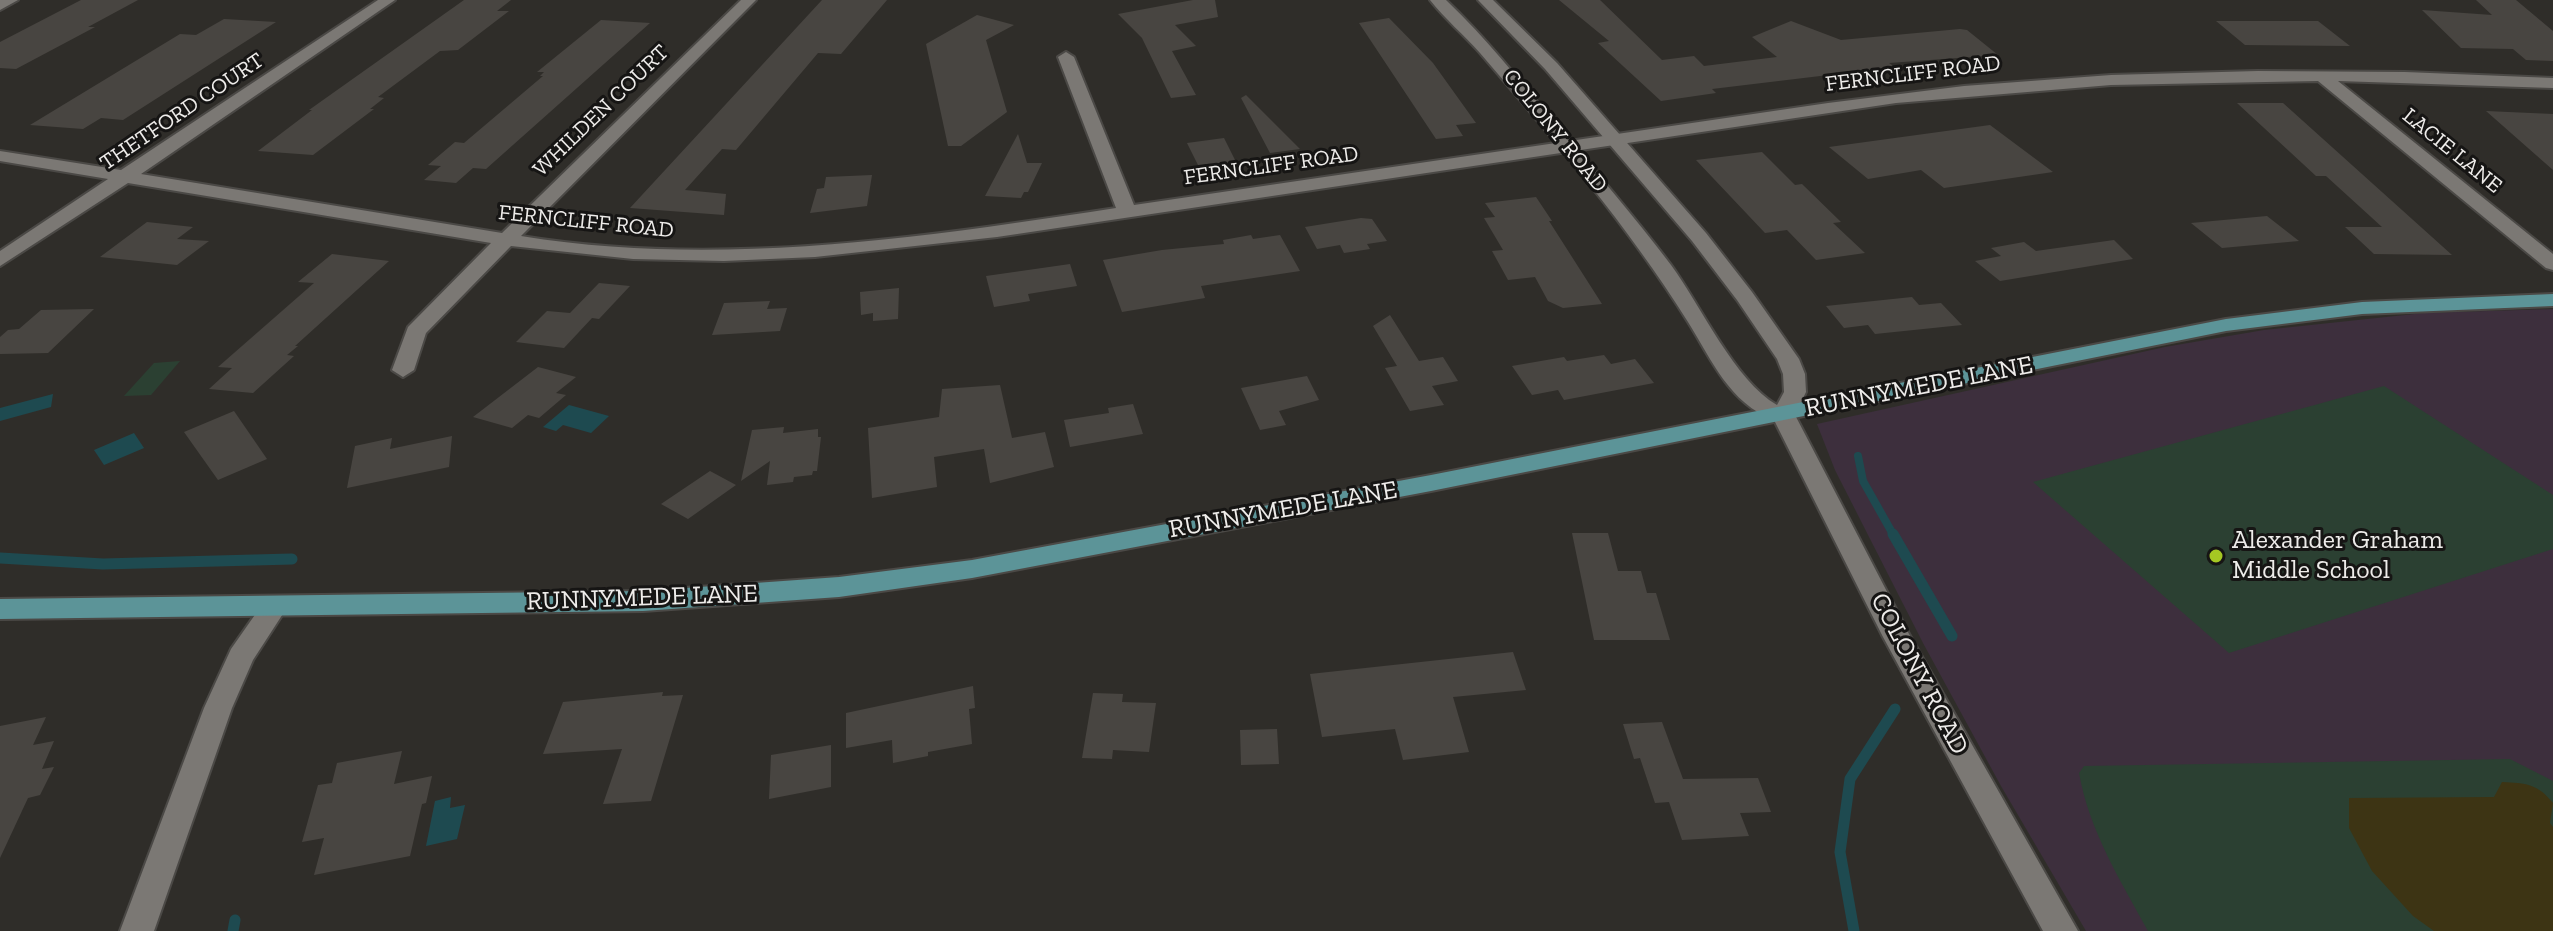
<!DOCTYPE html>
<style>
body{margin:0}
canvas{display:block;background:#2f2d29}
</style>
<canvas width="2553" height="931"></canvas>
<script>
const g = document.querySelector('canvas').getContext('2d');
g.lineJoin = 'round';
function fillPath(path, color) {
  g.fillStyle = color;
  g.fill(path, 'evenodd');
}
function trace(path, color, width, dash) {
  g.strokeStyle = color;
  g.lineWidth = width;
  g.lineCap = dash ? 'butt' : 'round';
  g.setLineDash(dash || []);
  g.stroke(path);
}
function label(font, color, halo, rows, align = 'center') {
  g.font = font + ' "Zilla Slab",serif';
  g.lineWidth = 6;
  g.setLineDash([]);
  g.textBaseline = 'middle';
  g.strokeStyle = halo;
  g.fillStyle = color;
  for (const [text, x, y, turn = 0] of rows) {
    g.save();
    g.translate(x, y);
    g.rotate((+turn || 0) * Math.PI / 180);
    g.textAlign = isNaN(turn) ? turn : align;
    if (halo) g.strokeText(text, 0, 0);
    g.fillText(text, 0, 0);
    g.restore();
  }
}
fillPath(new Path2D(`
 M2553 309V931H2086L2001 786 1923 643 1835 470 1817 424 2165 347 2264 330 2424 313Z`), '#3d2f3d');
fillPath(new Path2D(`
 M180 361 151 395 124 396 154 363Z
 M2384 386 2553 495V549L2229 653 2033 482Z
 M2510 759 2553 781V931H2148C2120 880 2089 830 2079 773L2084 766Z`), '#2b4032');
fillPath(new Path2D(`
 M2502 782C2526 783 2538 784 2553 803L2550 823 2553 827V931H2434L2413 916 2372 871 2349 828V798L2494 797Z`), '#3d3414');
fillPath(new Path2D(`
 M53 394 51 407 0 421V408Z
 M569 405 609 416 591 433 563 425 556 431 543 427Z
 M134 433 144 448 104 465 94 450Z
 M451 797 450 808 465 805 457 839 426 846 435 801Z`), '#1e4a50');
trace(new Path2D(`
 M1858 456 1863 481 1894 536`), '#1e4a50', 8);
trace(new Path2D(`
 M1893 534 1952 636
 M0 558 103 564 292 559
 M233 931 235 920
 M1854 931 1840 852 1850 779 1895 709`), '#1e4a50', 11);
fillPath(new Path2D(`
 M81 0H138L88 27H95L16 69 0 68V42Z
 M464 0H511L497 11H509L458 50 440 51 378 97 384 98 370 109H374L313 155 258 151 312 110H309Z
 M822 0H887L841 54 818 53 736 150 722 149 685 190 726 194 724 215 630 208Z
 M1193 0H1215L1218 17 1175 25 1196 46 1172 51 1196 95 1171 98 1142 38 1118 14Z
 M1559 0H1600L1662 60 1694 56 1704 66 1777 57 1752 37 1791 21 1841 40 1960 29 1967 30 1998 55 1889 63 1895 67 1712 89 1716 93 1661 101 1598 43 1609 41Z
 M2476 0H2516L2553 31V61L2526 60 2513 49 2461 48 2422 10 2492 15Z
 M977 15 1014 25 986 40 1007 112 961 146H948L926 44Z
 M1389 18 1433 63 1476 123 1456 125 1463 136 1436 139 1359 23Z
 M224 19 276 22 123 120 101 118 83 129 30 125 180 34 196 35Z
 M601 20 650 23 486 169 473 168 456 183 424 180 441 166 428 165 455 142 464 143 543 76H540L544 72H537Z
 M2216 21H2318L2350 46 2245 45Z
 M1246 95 1300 149 1270 153 1241 98Z
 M2237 103H2283L2452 255 2374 254 2345 227H2382L2326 176H2316Z
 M2486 111 2553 114V170Z
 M1990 125 2053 172 1944 188 1921 170 1868 179 1829 147Z
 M1018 134 1027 163H1042L1028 192H1024L1021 198 985 196Z
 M1224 138 1236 162 1199 167 1187 143Z
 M1762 152 1795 185 1802 184 1841 222 1833 223 1865 253 1816 260 1787 230 1765 233 1696 160Z
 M872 175 867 206 810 213 817 189 824 188 826 177Z
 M1536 197 1552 221H1549L1602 304 1563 308 1548 301 1535 277 1508 280 1492 251 1503 250 1484 218 1495 217 1485 203Z
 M2267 216 2299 241 2222 248 2191 223Z
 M1361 218 1372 219 1387 241 1367 244 1370 249 1344 253 1340 245 1317 249 1305 227Z
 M147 222 193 227 177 239 209 241 177 265 100 257Z
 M1251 235 1253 239 1280 235 1300 271 1201 286 1205 298 1122 312 1103 260 1162 250 1224 244 1223 240Z
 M2114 240 2133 259 2000 281 1975 261 2001 256 1991 248 2024 242 2036 251Z
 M332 254 389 261 295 346H298L287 355 294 356 253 393 209 389 232 368 218 367 314 283 298 282Z
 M1070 264 1077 286 1028 294 1030 301 994 307 986 276Z
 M599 283 630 286 599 319 592 318 564 348 516 342 547 311 570 313Z
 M899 288 898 319 873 321V313L861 315 860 292Z
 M1912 297 1919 305 1941 303 1962 325 1875 334 1868 325 1844 328 1826 306Z
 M770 301 767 309 787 308 780 331 712 335 724 303Z
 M94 309 48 353 0 354V337L8 330 19 329 41 310Z
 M1390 315 1419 361 1443 357 1458 381 1432 386 1444 405 1410 411 1385 368 1397 366 1373 326Z
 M1604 355 1611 364 1635 359 1654 383 1564 400 1558 390 1532 395 1512 366 1564 357 1567 361Z
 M538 367 576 377 556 393 566 395 539 418 528 415 512 428 473 417Z
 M1307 376 1319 400 1279 411 1286 425 1260 430 1241 388Z
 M1000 385 1012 438 1045 432 1054 467 990 483 984 449 934 457 937 487 872 498 868 428 939 417 942 389Z
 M1133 404 1143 434 1070 447 1064 420 1109 413 1108 408Z
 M234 411 267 459 218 480 184 432Z
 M784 427 783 433 818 429V437H821L817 471H813L812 475 794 477 793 482 767 485 770 461 741 481 752 430Z
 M452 436 449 467 347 488 355 446 392 438 390 449Z
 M710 471 736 485 688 519 661 504Z
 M1572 533H1608L1618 571H1641L1647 593H1656L1670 640H1594Z
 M1513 652 1526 690 1453 697 1469 752 1403 760 1395 729 1322 737 1310 674Z
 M973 686 975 708 969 709 972 744 928 752V756L893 763 892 740 846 748V713Z
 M663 692 662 696 683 695 651 801 603 804 622 749 543 754 563 702Z
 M1093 693 1123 694 1122 702 1156 703 1149 752 1113 750 1112 759 1082 758Z
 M46 717 33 745 54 741 42 769 54 767 40 795 28 798 0 858V726Z
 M1662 722 1683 779 1758 778 1771 812 1740 813 1749 836 1682 840 1669 802 1655 803 1640 758 1634 759 1623 724Z
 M1277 729 1279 764 1241 765 1240 730Z
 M831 745V787L769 799 771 755Z
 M402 751 394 784 432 776 426 803 422 804 410 856 314 875 324 838 302 842 318 785 332 783 337 763Z`), '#484541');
const minor = new Path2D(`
 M0 0H18L0 10Z
 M378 0H395L141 174 502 233 741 0H756L521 236C718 268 920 238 1116 208L1058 57 1066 52 1074 57 1134 205 1828 103 1964 86 2111 75 2258 71 2405 72 2553 78V88L2338 81 2553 254V270L2546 268 2318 81 2111 85 1896 103 997 237 815 257 724 261 633 259 511 246 426 333 414 370 403 377 392 370 408 327 491 243 128 183 0 266V251L108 179 0 161V151L121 170Z
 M275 596 284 599 288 606 253 660 232 708 154 931H120L204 708 231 649 266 599Z`);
const tertiary = new Path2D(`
 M1430 0H1446C1486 38 1520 81 1555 123 1594 170 1634 216 1671 265 1701 306 1735 381 1777 405L1784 392 1783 374 1777 359 1737 300 1692 241 1545 69 1478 0H1493L1557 63 1706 233 1752 292 1799 359 1805 374 1806 392 1795 415 1909 634 2078 931H2043L1883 637 1774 420C1729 403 1712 360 1688 322 1628 226 1553 138 1480 53 1464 35 1445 19 1430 0Z`);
const primary = new Path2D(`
 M2553 294V306L2362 314 2226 331 1431 491 972 578 839 597 643 611 0 619V599L643 591 839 577 972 560 1431 475 2226 319 2362 302Z`);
trace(minor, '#4b4946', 4);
trace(tertiary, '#4b4946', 4);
trace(primary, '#4b4946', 4);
fillPath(minor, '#7b7874');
fillPath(tertiary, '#7b7874');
fillPath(primary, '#5c9498');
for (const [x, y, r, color] of [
 [2216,556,8,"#a5c823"]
]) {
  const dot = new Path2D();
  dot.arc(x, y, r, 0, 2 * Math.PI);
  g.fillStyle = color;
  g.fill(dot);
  trace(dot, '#161514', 3);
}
label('22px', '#eeecea', '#161514', [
 ["FERNCLIFF ROAD",1913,74,-7],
 ["WHILDEN COURT",601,111,-44],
 ["THETFORD COURT",182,112,-34],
 ["COLONY ROAD",1555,131,51],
 ["LACIE LANE",2452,151,39],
 ["FERNCLIFF ROAD",1271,166,-8],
 ["FERNCLIFF ROAD",586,222,6]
]);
label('26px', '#eeecea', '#161514', [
 ["RUNNYMEDE LANE",1919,387,-11],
 ["RUNNYMEDE LANE",1283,510,-10],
 ["RUNNYMEDE LANE",642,598,-2],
 ["COLONY ROAD",1919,674,62]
]);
label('26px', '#eeecea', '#161514', [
 ["Alexander Graham",2232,541],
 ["Middle School",2232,571]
], 'left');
</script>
